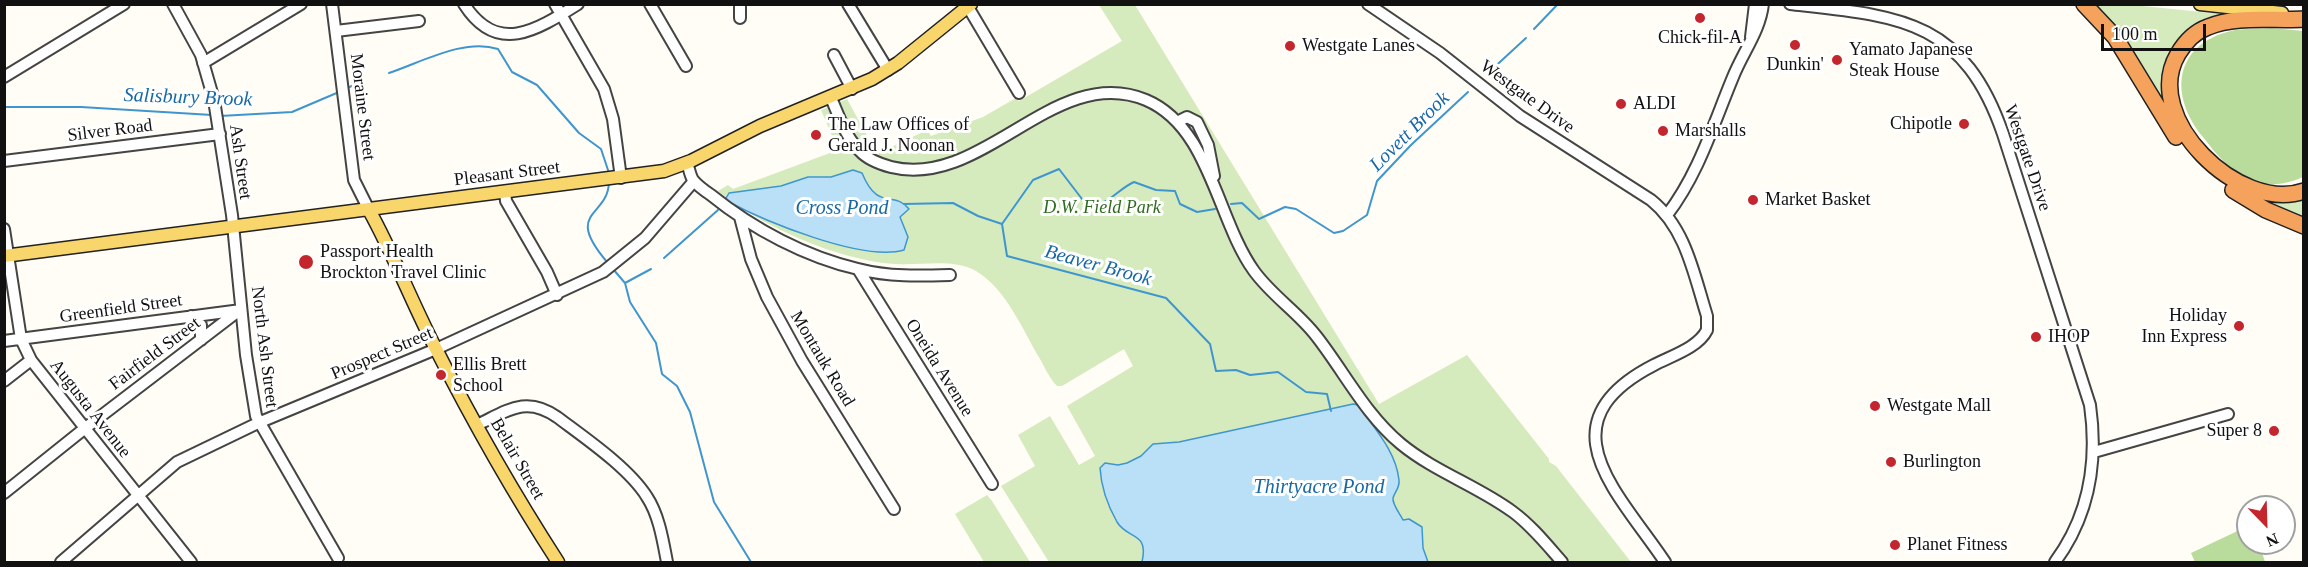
<!DOCTYPE html>
<style>
body{margin:0}
#map{position:relative;width:2308px;height:567px;overflow:hidden;background:#fffdf5;font-family:Georgia,serif}
canvas{display:block}
.frame{position:absolute;inset:0;border:6px solid #111;pointer-events:none}
.north{position:absolute;left:2236px;top:495px;width:60px;height:60px;box-sizing:border-box;background:#fff;border:2px solid #a0a0a0;border-radius:50%;rotate:157deg;font-size:16px;font-weight:700;line-height:24px;text-align:center;color:#111}
.north::after{content:'';display:block;margin:auto;width:21px;height:27px;background:#c4262e;clip-path:polygon(50% 0,100% 100%,50% 72%,0 100%)}
.scale{position:absolute;left:2101px;top:24px;width:105px;height:27px;box-sizing:border-box;border:3px solid #111;border-top:0;padding-left:8px;font-size:18px;line-height:21px;white-space:nowrap;color:#111;-webkit-text-stroke:4px #fff;paint-order:stroke}
</style>
<div id="map">
<canvas width="2308" height="567"></canvas>
<div class="frame"></div>
<div class="north">N</div>
<div class="scale">100 m</div>
</div>
<script>
const g = document.querySelector('canvas').getContext('2d');
g.lineJoin = 'round';
function fillPath(path, color) {
  g.fillStyle = color;
  g.fill(path, 'evenodd');
}
function trace(path, color, width, dash) {
  g.strokeStyle = color;
  g.lineWidth = width;
  g.lineCap = dash ? 'butt' : 'round';
  g.setLineDash(dash || []);
  g.stroke(path);
}
function label(font, color, halo, rows, align = 'center') {
  g.font = font + ' Georgia,serif';
  g.lineWidth = 6;
  g.setLineDash([]);
  g.textBaseline = 'middle';
  g.strokeStyle = halo;
  g.fillStyle = color;
  for (const [text, x, y, turn = 0] of rows) {
    g.save();
    g.translate(x, y);
    g.rotate((+turn || 0) * Math.PI / 180);
    g.textAlign = isNaN(turn) ? turn : align;
    if (halo) g.strokeText(text, 0, 0);
    g.fillText(text, 0, 0);
    g.restore();
  }
}
fillPath(new Path2D(`
 M1099 5H1135L1379 404 1467 355 1549 459V462L1556 466 1631 562H1049L1001 486 1035 466 1018 435 1050 416 1079 465 1095 456 1067 406 1133 366 1124 349 1062 386H1057C1050 379 1045 368 1040 359 1022 329 1007 290 976 271 952 258 921 266 894 264 838 260 762 227 718 191L728 185 733 189 838 150 821 110 847 99 877 154 927 130 931 136 983 117 1016 98 1019 101 1122 41Z
 M2092 5H2133L2251 17 2213 21 2166 70 2163 92 2175 128 2118 30Z
 M2255 197 2286 202 2303 198V219Z
 M987 495 992 501 1030 562H984L955 514Z`), '#d5ebbd');
fillPath(new Path2D(`
 M2272 28 2303 31V177C2288 184 2266 188 2250 180 2230 171 2216 154 2203 137 2169 96 2173 45 2231 31 2243 28 2259 29 2272 28Z
 M2248 526V543H2259L2265 562H2195L2191 553Z`), '#b9dc9c');
const water = new Path2D(`
 M853 170 862 173C878 212 894 190 909 209L900 217 908 237 904 250C862 262 764 221 725 200L729 193 781 186 808 177H831Z
 M1353 404 1358 405C1374 428 1396 451 1399 480 1400 488 1395 491 1393 498 1392 504 1400 514 1403 520L1409 519 1422 527 1423 548 1428 562H1142C1149 531 1128 540 1117 522 1108 506 1101 486 1100 468L1105 463 1118 465 1127 463 1141 456 1153 444 1179 442Z`);
fillPath(water, '#b9e0f7');
trace(water, '#3f96cf', 1.5);
trace(new Path2D(`
 M1534 29 1558 4
 M389 73C422 62 464 38 498 49L512 72 537 85 579 133 601 149 609 173
 M1488 73 1526 38
 M347 88 364 81
 M4 107H81L212 115
 M220 116 292 112 339 92
 M904 204 953 203 978 216 1002 224 1007 256 1166 298 1210 344 1216 371 1236 370 1250 375 1278 372 1306 392 1327 394 1331 411
 M1231 204 1242 203 1259 219 1285 207 1296 209 1334 233 1343 231 1367 215 1377 181 1411 145 1468 92
 M1002 224 1033 180 1059 169 1082 199 1091 206C1110 204 1118 189 1134 182L1156 190 1175 191 1180 204 1197 212 1215 209
 M664 258 718 210
 M607 262C563 210 608 218 609 182
 M613 269 625 283 651 269
 M625 283 630 302 656 343 662 374 677 386 690 412 714 502 751 562`), '#3f96cf', 2);
const minor = new Path2D(`
 M173 4 201 55 214 100 232 215 246 355 256 416 338 558
 M332 4 354 180 369 210
 M464 4C497 56 537 30 578 4
 M555 4 604 89 613 119 621 178
 M650 4 686 66
 M740 4V18
 M848 4 888 70
 M1368 4 1440 53 1520 116 1651 200C1686 228 1694 275 1707 316V330C1698 348 1671 356 1654 365 1541 423 1618 492 1665 562
 M1790 4C1898 16 1963 18 2003 134L2090 405C2098 461 2089 516 2055 562
 M968 7 1019 93
 M336 31 419 21
 M1751 37 1755 4
 M834 55 852 89
 M203 63 301 4
 M4 77 124 4
 M831 98C839 116 846 138 860 151 868 160 880 164 891 167 983 190 1055 62 1146 100 1210 127 1217 220 1254 271 1272 296 1299 313 1317 337 1345 373 1365 414 1401 444 1435 472 1478 486 1513 512 1532 526 1547 545 1562 562
 M1177 122 1187 117 1197 122 1208 145 1214 176
 M4 161 220 134
 M687 163C689 168 690 175 693 180 698 186 705 191 711 195 753 229 806 257 858 269 889 277 919 276 950 275
 M505 192 506 201 547 272 557 295
 M1667 215C1699 173 1713 125 1733 77 1743 52 1760 31 1763 4
 M740 217 751 259 767 297 802 361 894 509
 M4 229 21 339 31 360 191 562
 M858 269 992 484
 M191 316 201 325V340
 M4 341 241 310
 M4 381 31 360
 M477 425C507 411 526 395 557 417 585 438 629 468 647 497 659 515 663 541 667 562
 M2094 452 2228 414
 M4 493 84 429 241 309
 M61 562 177 462 258 423 436 349 603 272 645 238 694 181`);
const major = new Path2D(`
 M2200 4 2282 13
 M369 210C394 255 412 303 436 349 473 422 514 494 558 562
 M4 256 664 171 691 161 760 126 872 79 898 63 971 4`);
const highway = new Path2D(`
 M2084 4 2115 37 2176 137
 M2304 19C2273 21 2236 15 2208 27 2194 32 2185 42 2178 54 2140 118 2240 214 2304 191
 M2233 190 2266 210 2304 226`);
trace(minor, '#444', 14);
trace(major, '#222', 15);
trace(highway, '#222', 18);
trace(minor, '#fff', 10);
trace(major, '#f9d66b', 12);
trace(highway, '#f5a25d', 15);
for (const [x, y, r, color] of [
 [1700,18,6,"#c4262e"],
 [1795,45,6,"#c4262e"],
 [1290,46,6,"#c4262e"],
 [1837,60,6,"#c4262e"],
 [1621,104,6,"#c4262e"],
 [1964,124,6,"#c4262e"],
 [1663,131,6,"#c4262e"],
 [816,135,6,"#c4262e"],
 [1753,200,6,"#c4262e"],
 [306,262,8,"#c4262e"],
 [2239,326,6,"#c4262e"],
 [2036,337,6,"#c4262e"],
 [441,375,6,"#c4262e"],
 [1875,406,6,"#c4262e"],
 [2274,431,6,"#c4262e"],
 [1891,462,6,"#c4262e"],
 [1895,545,6,"#c4262e"]
]) {
  const dot = new Path2D();
  dot.arc(x, y, r, 0, 2 * Math.PI);
  g.fillStyle = color;
  g.fill(dot);
  trace(dot, '#fff', 2);
}
label('18px', '#111', '#fff', [
 ["Chick-fil-A",1700,38,"center"],
 ["Westgate Lanes",1302,46],
 ["Yamato Japanese",1849,50],
 ["Steak House",1849,71],
 ["Dunkin'",1795,65,"center"],
 ["ALDI",1633,104],
 ["Chipotle",1952,124,"right"],
 ["The Law Offices of",828,125],
 ["Gerald J. Noonan",828,146],
 ["Marshalls",1675,131],
 ["Market Basket",1765,200],
 ["Passport Health",320,252],
 ["Brockton Travel Clinic",320,273],
 ["Holiday",2227,316,"right"],
 ["Inn Express",2227,337,"right"],
 ["IHOP",2048,337],
 ["Ellis Brett",453,365],
 ["School",453,386],
 ["Westgate Mall",1887,406],
 ["Super 8",2262,431,"right"],
 ["Burlington",1903,462],
 ["Planet Fitness",1907,545]
], 'left');
label('18px', '#111', '#fff', [
 ["Westgate Drive",1527,97,36],
 ["Moraine Street",362,107,83],
 ["Silver Road",110,131,-7],
 ["Westgate Drive",2027,158,71],
 ["Ash Street",240,162,82],
 ["Pleasant Street",507,174,-7],
 ["Greenfield Street",121,309,-8],
 ["North Ash Street",264,347,83],
 ["Fairfield Street",155,354,-37],
 ["Prospect Street",382,354,-23],
 ["Montauk Road",822,359,59],
 ["Oneida Avenue",939,368,58],
 ["Augusta Avenue",90,409,52],
 ["Belair Street",517,459,60]
]);
label('italic 18px', '#2f6b1f', '#fff', [
 ["D.W. Field Park",1102,208]
]);
label('italic 20px', '#1768a6', '#fff', [
 ["Salisbury Brook",188,98,2],
 ["Lovett Brook",1410,132,-45],
 ["Cross Pond",842,209],
 ["Beaver Brook",1098,266,15],
 ["Thirtyacre Pond",1319,488]
]);
</script>
